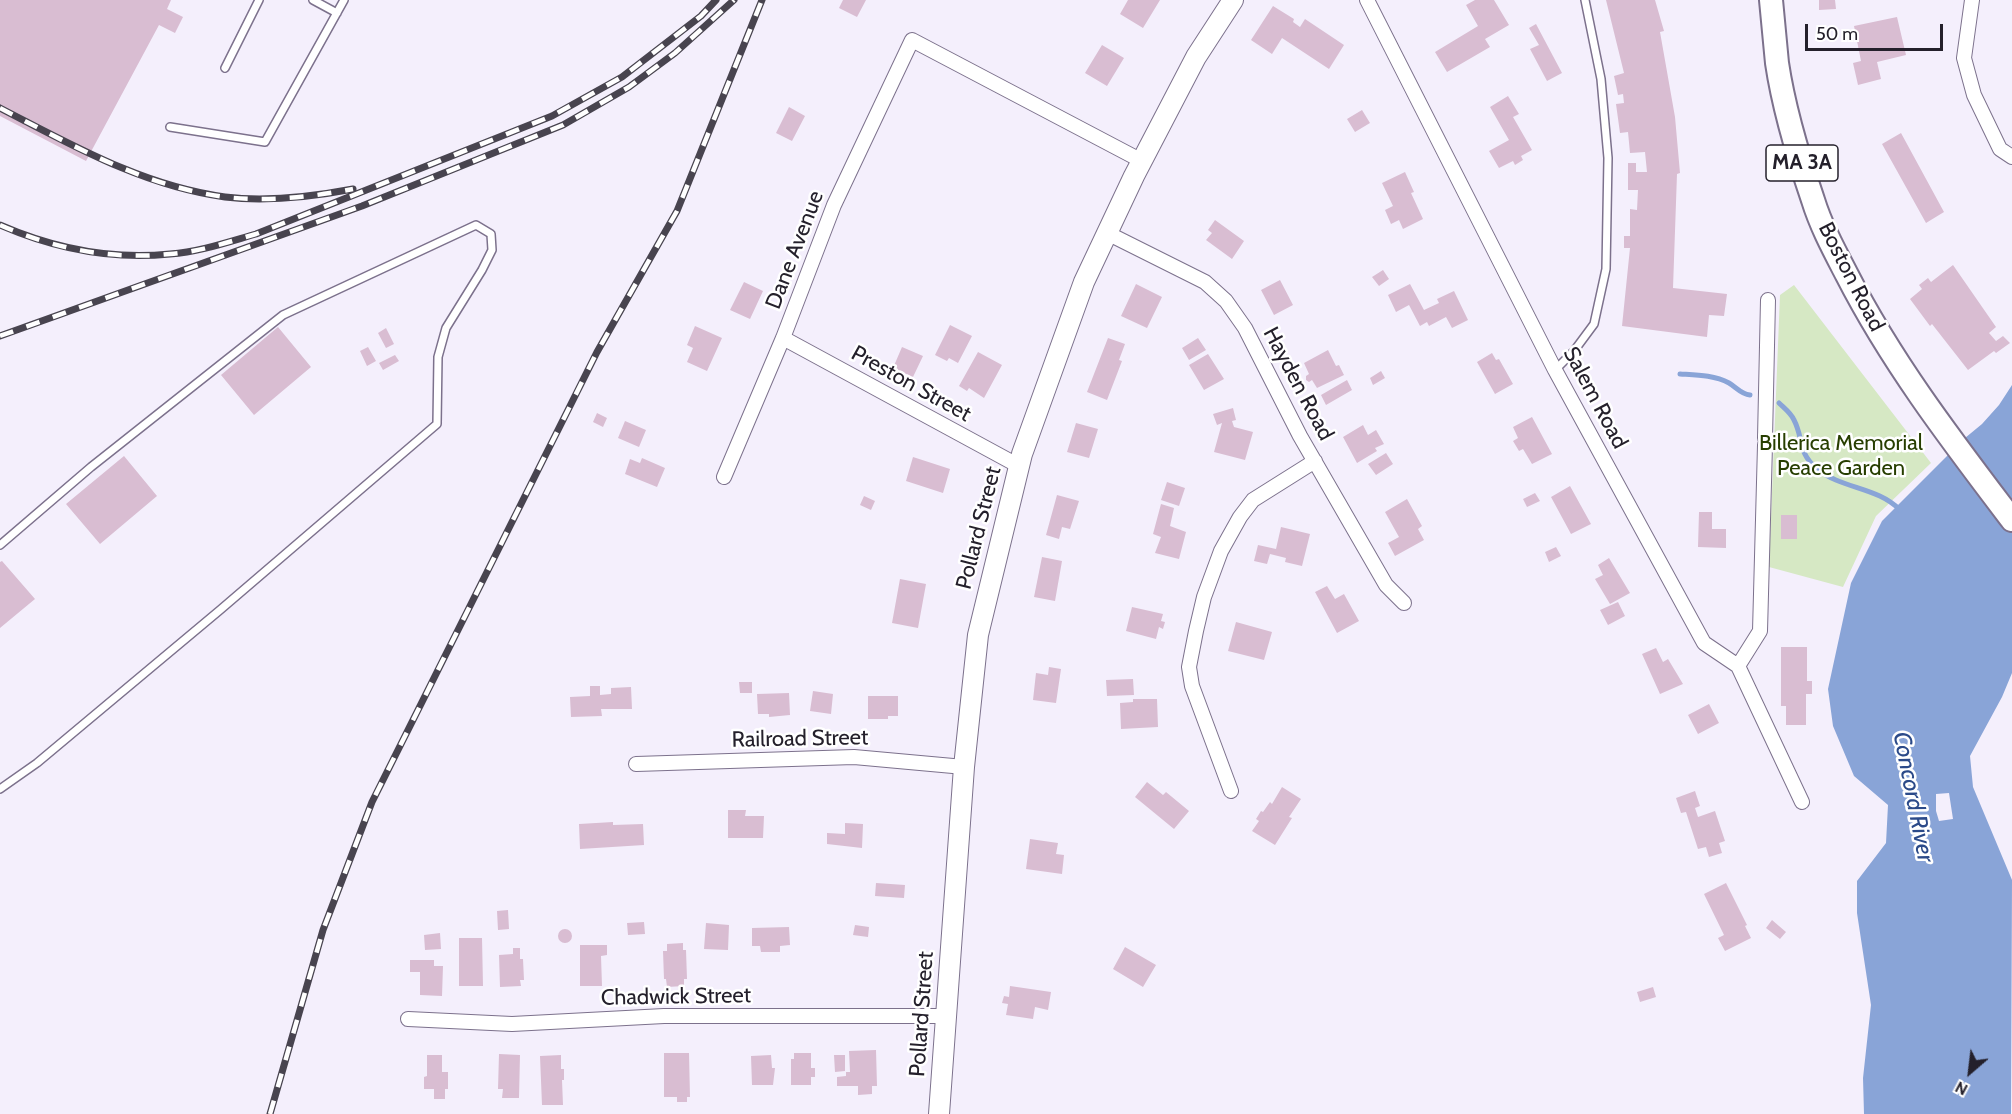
<!DOCTYPE html>
<style>
body{margin:0}
#map{position:relative;width:2012px;height:1114px;overflow:hidden;background:#f4effc;font-family:Cabin,sans-serif}
canvas{display:block}
.north{position:absolute;left:1940px;top:1042px;width:60px;height:60px;-webkit-text-stroke:4px #fff;paint-order:stroke;rotate:208deg;font-size:16px;font-weight:700;line-height:24px;text-align:center;color:#24202b}
.north::after{content:'';display:block;margin:auto;width:21px;height:27px;background:#24202b;clip-path:polygon(50% 0,100% 100%,50% 72%,0 100%)}
.scale{position:absolute;left:1805px;top:24px;width:138px;height:27px;box-sizing:border-box;border:3px solid #24202b;border-top:0;padding-left:8px;font-size:18px;line-height:21px;white-space:nowrap;color:#24202b;-webkit-text-stroke:4px #fff;paint-order:stroke}
</style>
<div id="map">
<canvas width="2012" height="1114"></canvas>
<div class="north">N</div>
<div class="scale">50 m</div>
</div>
<script>
const g = document.querySelector('canvas').getContext('2d');
g.lineJoin = 'round';
function fillPath(path, color) {
  g.fillStyle = color;
  g.fill(path, 'evenodd');
}
function trace(path, color, width, dash) {
  g.strokeStyle = color;
  g.lineWidth = width;
  g.lineCap = dash ? 'butt' : 'round';
  g.setLineDash(dash || []);
  g.stroke(path);
}
function label(font, color, halo, rows, align = 'center') {
  g.font = font + ' Cabin,sans-serif';
  g.lineWidth = 5;
  g.setLineDash([]);
  g.textBaseline = 'middle';
  g.strokeStyle = halo;
  g.fillStyle = color;
  for (const [text, x, y, turn = 0] of rows) {
    g.save();
    g.translate(x, y);
    g.rotate((+turn || 0) * Math.PI / 180);
    g.textAlign = isNaN(turn) ? turn : align;
    if (halo) g.strokeText(text, 0, 0);
    g.fillText(text, 0, 0);
    g.restore();
  }
}
fillPath(new Path2D(`
 M1794 285 1931 463 1876 516 1843 587 1769 567 1780 295Z`), '#d6e8c4');
fillPath(new Path2D(`
 M2012 385V673L2002 697 1970 756 1973 787 2012 880 2011 1114H1864L1863 1078 1871 1005 1857 913V881L1886 843 1888 805 1854 776 1833 726 1828 689 1851 583 1882 521 1965 438 1982 424 1999 405ZM1949 793 1953 819 1939 821 1936 811V794Z`), '#89a4d7');
trace(new Path2D(`
 M1680 374C1696 375 1714 375 1729 383 1736 387 1741 394 1750 395
 M1779 403C1784 408 1791 413 1794 420 1804 439 1797 452 1817 469 1842 489 1878 487 1900 510`), '#89a4d7', 5);
fillPath(new Path2D(`
 M0 0H171L167 9 183 17 175 33 159 25 86 161 0 116Z
 M843 0H866L857 17 839 8Z
 M1128 0H1160L1143 28 1120 14Z
 M1475 0H1494L1509 25 1485 39 1490 47 1447 72 1435 52 1478 26 1466 5Z
 M1606 0H1655L1664 31 1660 32 1675 117 1680 173 1677 174 1673 288 1727 294 1724 316 1709 315 1707 337 1622 326 1630 248H1624V236H1630V209L1637 210 1638 190H1628V163H1636V172H1647L1645 152 1630 153 1628 132 1620 133 1616 104 1624 103 1623 94 1618 95 1614 76 1624 73Z
 M1819 0H1835L1836 9 1819 10Z
 M1273 6 1294 19 1293 22 1300 27 1305 19 1344 45 1329 69 1282 38 1272 54 1251 40Z
 M1897 17 1906 55 1877 62 1881 79 1858 85 1853 63 1861 61 1854 26Z
 M1536 24 1562 73 1547 81 1530 49 1539 45 1529 28Z
 M1102 45 1124 58 1107 86 1085 73Z
 M1508 96 1519 114 1513 117 1532 150 1521 156 1523 160 1515 165 1513 161 1499 168 1489 151 1509 140 1490 107Z
 M789 107 805 116 792 141 776 133Z
 M1362 110 1370 123 1355 132 1347 119Z
 M1901 133 1944 212 1926 223 1882 144Z
 M1405 172 1414 192 1411 193 1423 219 1403 229 1399 220 1391 224 1385 210 1393 206 1382 183Z
 M1215 220 1244 241 1232 259 1206 240 1212 233 1208 230Z
 M1953 265 1996 327 1989 333 1996 341 2003 336 2010 343 1996 353 1994 351 1968 370 1932 324 1930 326 1910 299 1922 289 1919 285 1928 278 1931 282Z
 M1383 270 1389 279 1379 286 1372 277Z
 M1280 280 1293 305 1274 315 1261 290Z
 M744 282 763 291 750 319 730 310Z
 M1136 284 1162 297 1147 328 1121 316Z
 M1410 284 1424 310 1439 303 1437 299 1454 291 1468 320 1452 328 1446 317 1429 326 1427 322 1420 326 1409 305 1396 312 1388 295Z
 M950 325 972 336 958 363 949 358 947 361 935 355Z
 M695 326 722 338 707 371 687 362 693 348 687 345Z
 M278 327 311 367 254 415 221 375Z
 M386 328 394 344 386 348 378 333Z
 M1108 338 1125 344 1119 360 1122 361 1107 400 1087 392Z
 M1198 338 1206 350 1189 360 1182 348Z
 M368 347 376 361 367 366 360 351Z
 M902 347 923 356 913 377 893 368Z
 M1328 350 1336 366 1339 365 1344 375 1317 388 1312 380 1309 382 1306 380V376L1309 374 1304 363Z
 M978 352 1002 365 984 398 969 388 967 391 959 386Z
 M1492 353 1496 360 1499 359 1513 384 1495 394 1477 362Z
 M1208 354 1224 379 1204 390 1189 365Z
 M395 355 399 361 383 370 379 363Z
 M1381 371 1385 378 1373 385 1370 378Z
 M1347 380 1352 390 1326 405 1321 395Z
 M1233 408 1236 420 1232 421 1234 427 1253 432 1245 460 1214 452 1222 423 1217 425 1213 414Z
 M597 413 607 418 603 427 593 422Z
 M1532 417 1552 454 1532 464 1523 449 1519 451 1513 441 1518 438 1513 427Z
 M625 421 646 430 639 447 618 438Z
 M1076 423 1098 429 1089 458 1067 452Z
 M1363 425 1368 435 1376 430 1384 444 1375 448 1377 451 1357 463 1343 437Z
 M1386 453 1393 464 1376 475 1368 464Z
 M124 456 157 496 100 544 66 504Z
 M913 457 950 469 943 493 906 481Z
 M642 458 665 468 657 487 625 474 630 459 640 463Z
 M1167 482 1185 488 1179 506 1161 500Z
 M1570 486 1591 524 1571 534 1551 497Z
 M1535 493 1540 501 1527 507 1523 499Z
 M1057 495 1079 501 1070 529 1062 527 1059 539 1046 535Z
 M864 496 875 501 871 510 860 505Z
 M1407 499 1422 526 1418 529 1424 540 1395 556 1388 543 1399 537 1385 512Z
 M1161 504 1174 508 1170 526 1186 532 1179 559 1155 553 1161 537 1153 534Z
 M1699 512H1712V529H1726V548L1698 547Z
 M1781 515H1797V539H1781Z
 M1281 527 1310 534 1302 566 1285 562 1286 558 1270 554 1267 564 1254 561 1258 545 1276 549Z
 M1556 547 1561 556 1549 562 1545 552Z
 M1042 557 1062 561 1055 601 1034 597Z
 M1609 558 1630 593 1610 604 1595 579 1603 575 1598 565Z
 M2 561 35 599 0 628V562Z
 M900 579 926 584 918 628 892 623Z
 M1327 586 1335 599 1344 594 1359 621 1337 633 1315 592Z
 M1618 602 1625 616 1608 625 1600 610Z
 M1132 607 1163 614 1161 621 1165 622 1163 629 1159 627 1156 639 1126 631Z
 M1236 622 1272 632 1264 660 1228 651Z
 M1781 647H1807V681H1812V694H1806V725H1786V706H1781Z
 M1656 648 1663 662 1668 659 1683 684 1660 694 1642 654Z
 M1049 667 1061 669 1056 703 1033 700 1036 673 1048 675Z
 M1133 679 1134 695 1107 696 1106 680Z
 M739 682H752V693H740Z
 M590 686H600V695L611 694V688L631 687 632 709H601L602 716 571 717 570 697 590 696Z
 M813 691 833 694 831 714 810 711Z
 M789 693 790 715 769 717V714H758L757 694Z
 M868 696H898V716H888V719H868Z
 M1133 699H1157L1158 727 1121 729 1120 703 1133 702Z
 M1709 704 1719 723 1698 734 1688 715Z
 M1147 782 1163 795 1166 792 1189 811 1174 829 1135 797Z
 M1282 787 1301 799 1289 817 1292 818 1275 845 1252 831 1259 821 1256 819 1261 811 1263 812 1270 802 1272 804Z
 M1695 791 1700 806 1695 808 1698 817 1715 811 1725 841 1719 843 1722 853 1709 857 1706 847 1698 849 1686 812 1681 813 1676 798Z
 M728 810H746L745 816H764L763 838H728Z
 M613 822V825L643 824 644 845 580 849 579 824Z
 M845 823 863 824 862 848 827 844V833L845 834Z
 M1030 839 1058 843 1056 854 1064 855 1062 874 1026 869Z
 M876 883 905 885 904 898 875 896Z
 M1726 883 1747 925 1745 926 1751 938 1725 951 1718 938 1724 935 1704 894Z
 M508 910 509 929 498 930 497 911Z
 M1772 920 1786 932 1780 939 1766 928Z
 M644 922 645 934 628 935 627 923Z
 M706 923 729 925 728 950 704 949Z
 M855 925 869 927 868 937 853 935Z
 M789 927 790 945 780 946V952H761L760 946H752V928Z
 M558 936a7 7 0 1 1 14 0a7 7 0 1 1-14 0Z
 M440 933 441 949 425 950 424 935Z
 M459 938H482L483 986H459Z
 M683 943V950H686L687 979H684V986L667 987 666 979H664L663 951H667V944Z
 M580 945H607V955L601 956 602 986H580Z
 M1125 947 1156 965 1143 987 1113 969Z
 M513 948H520V959H523L524 980H520L521 986 500 987 499 955 513 954Z
 M410 960H434V966H443L442 996 420 995V972H410Z
 M1010 986 1051 992 1048 1010 1035 1007 1033 1019 1006 1015 1008 1004 1002 1003 1004 996 1009 997Z
 M1653 987 1656 997 1640 1002 1637 992Z
 M876 1050 877 1086H872V1094L858 1095V1086H837V1077L846 1076V1072H850L849 1051Z
 M664 1053H689L690 1097H687V1102H677V1097H664Z
 M794 1053H811V1068H815V1077H811V1085H791V1059H794Z
 M499 1054 520 1055 519 1098H502L503 1089H498Z
 M427 1055H442V1072H448V1089H445V1099H434V1089H424V1077L427 1076Z
 M561 1055V1069H564V1080H562L563 1105H542L540 1056Z
 M771 1055 772 1068H775L773 1085H752L751 1056Z
 M834 1055H845V1071L835 1072Z`), '#d9bdd2');
const service = new Path2D(`
 M313 0 337 13
 M225 68 259 0
 M170 127 265 142 344 0
 M1555 370 1574 351 1594 324 1606 269 1608 158 1601 79 1585 0
 M0 545 91 467 283 315 476 225 491 234 492 250 482 270 446 328 438 357 437 424 220 610 37 763 0 789`);
const minor = new Path2D(`
 M1367 0 1555 370 1704 643 1738 666 1802 802
 M1972 0 1964 58 1974 95 2000 149 2012 157
 M1107 233 1205 282 1226 301 1245 328 1300 436 1386 585 1404 603
 M783 338 1019 466
 M1765 438 1768 300
 M724 477 783 338 834 205 912 40 1142 161
 M1738 666 1760 631 1765 445
 M636 764 854 757 964 767
 M1231 791 1192 686 1189 667 1196 631 1204 597 1221 551 1240 517 1253 500 1315 461
 M408 1019 512 1024 664 1016H945`);
const secondary = new Path2D(`
 M939 1114 964 767 978 635 1022 454 1084 282 1134 176 1196 57 1233 0`);
const primary = new Path2D(`
 M1771 0C1773 21 1775 42 1777 63 1784 110 1798 156 1813 200 1821 226 1834 250 1847 275 1892 363 1952 441 2012 520`);
trace(service, '#7c718c', 10);
trace(minor, '#7c718c', 16);
trace(secondary, '#7c718c', 22);
trace(primary, '#7c718c', 26);
trace(service, '#fff', 7);
trace(minor, '#fff', 14);
trace(secondary, '#fff', 20);
trace(primary, '#fff', 22);
const rail = new Path2D(`
 M0 108C72 145 143 186 225 197 268 202 311 197 353 189
 M0 225C55 249 111 260 170 254 199 252 228 242 256 234L552 116 622 77 701 16 716 0
 M0 336 362 206 563 125 629 87 675 53 734 0
 M270 1114 323 930 372 802 597 352 677 211 762 0`);
trace(rail, '#48444f', 7);
trace(rail, '#fff', 4.5, [14]);
for (const [x, y, w] of [
 [1802,163,72]
]) {
  const box = new Path2D();
  box.roundRect(x - w / 2, y - 18, w, 36, 4.5);
  g.fillStyle = '#fff';
  g.fill(box);
  trace(box, '#24202b', 1.5);
}
label('bold 21px', '#24202b', null, [
 ["MA 3A",1802,163]
]);
label('22px', '#24202b', '#fff', [
 ["Dane Avenue",795,250,-69],
 ["Boston Road",1851,277,63],
 ["Preston Street",911,384,29],
 ["Hayden Road",1298,384,62],
 ["Salem Road",1595,398,62],
 ["Pollard Street",979,528,-76],
 ["Railroad Street",800,739,-1],
 ["Chadwick Street",676,997,-1],
 ["Pollard Street",922,1014,-86]
]);
label('22px', '#273e00', '#fff', [
 ["Billerica Memorial",1841,444],
 ["Peace Garden",1841,469]
]);
label('italic 24px', '#2b4a89', '#fff', [
 ["Concord River",1913,797,79]
]);
</script>
